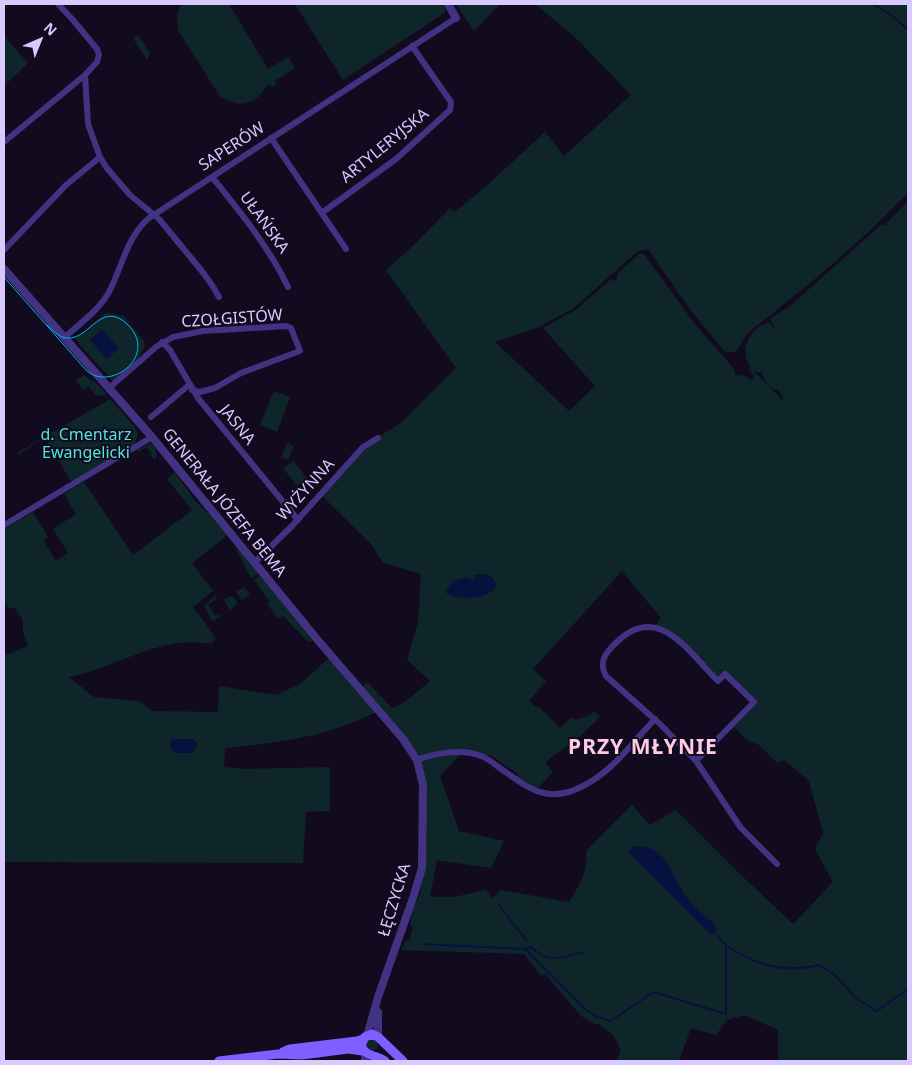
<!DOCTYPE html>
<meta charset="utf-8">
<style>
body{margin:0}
#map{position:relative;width:912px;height:1065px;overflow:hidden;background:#120b1f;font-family:"Noto Sans",sans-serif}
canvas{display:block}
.frame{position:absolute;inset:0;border:5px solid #d8c9ff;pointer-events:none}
.north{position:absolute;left:15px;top:15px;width:50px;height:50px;-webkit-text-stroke:4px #120b1f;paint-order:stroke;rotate:44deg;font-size:14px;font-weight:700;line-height:20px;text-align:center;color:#d8c9ff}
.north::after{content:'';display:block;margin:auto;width:18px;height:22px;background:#d8c9ff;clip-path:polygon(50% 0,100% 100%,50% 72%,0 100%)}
</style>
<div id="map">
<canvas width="912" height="1065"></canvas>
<div class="frame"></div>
<div class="north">N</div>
</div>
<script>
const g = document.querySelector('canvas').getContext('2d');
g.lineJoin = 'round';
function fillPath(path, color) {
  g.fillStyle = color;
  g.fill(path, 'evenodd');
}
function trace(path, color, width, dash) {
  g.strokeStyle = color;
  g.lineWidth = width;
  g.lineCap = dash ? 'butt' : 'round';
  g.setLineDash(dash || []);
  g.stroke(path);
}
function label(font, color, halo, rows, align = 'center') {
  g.font = font + ' "Noto Sans",sans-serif';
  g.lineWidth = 4;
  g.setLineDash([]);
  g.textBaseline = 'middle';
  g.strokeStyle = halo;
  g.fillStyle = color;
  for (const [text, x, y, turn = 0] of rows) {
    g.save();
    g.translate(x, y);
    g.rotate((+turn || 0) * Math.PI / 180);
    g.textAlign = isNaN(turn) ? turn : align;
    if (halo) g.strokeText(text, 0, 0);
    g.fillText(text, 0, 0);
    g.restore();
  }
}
fillPath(new Path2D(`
 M181 4H229L268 69 288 57 295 68 275 81 277 83 272 87 270 84C265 87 263 92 259 96 248 106 234 106 222 97L221 98 178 30 177 15Z
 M295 4H443L446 12 343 80Z
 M456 4H500L474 31Z
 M535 4H871L893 17 908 31V193C862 241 811 283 759 324 755 327 750 330 747 334 740 343 739 357 724 351L689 308 648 249 638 251 574 308 539 327 495 342 569 411 595 386 543 328 577 309 611 279 614 281 617 278 618 273 639 254H644L694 323 734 369 735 375 745 376 751 380 754 377 748 367 752 369C738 351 748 330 768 322L775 329 770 319 791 305 882 224 884 226 908 201V1061H778V1030L745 1015 727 1020 716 1035 691 1028 679 1061H616L621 1051 614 1036 598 1023 597 1025 581 1016 545 974 541 976 524 954 401 950 406 940 409 941 413 927 410 925 412 912 421 892 426 791 425 777 423 767 420 758 415 749 361 688 367 682 392 708 405 702 430 681 407 660 418 622 421 574 383 563 371 544 321 495 363 447 402 422 456 368 386 270 415 244 450 208 454 212 483 189 545 132 564 156 631 95 575 37ZM754 371 762 373C765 381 769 390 778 390L782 395 783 400 766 384ZM622 571 661 618 654 627 684 647 718 681 725 674 753 702 732 725 747 740 759 745 777 763 784 760 809 781 823 833 815 849 833 882 793 924 741 875 676 810 650 825 632 805 586 851C588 874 580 883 569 902L500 890 497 895 492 898 486 890 454 897H430L437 860 491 868 504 841 459 831 440 776 463 752 486 758 489 754 518 774 515 778 535 791 553 772 545 763 555 754 573 743 600 717 594 711 590 715 576 720 572 717 560 728 538 706 536 707 529 701 546 681 533 669Z
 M874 4H908V28L894 16Z
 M138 35 150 53 147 60 133 38Z
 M4 36 28 63 4 86Z
 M107 313 123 316 145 342C144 359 125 370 113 381L79 344 76 338 90 328 89 327C95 323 102 314 107 313Z
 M85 375 90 380 94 381 106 393 105 395 97 396 88 386 83 390 76 380Z
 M274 391 290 397 277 432 260 425Z
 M110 399 135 427 138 434 134 445 72 483 45 437 18 455 17 453Z
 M150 443 156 449 155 451 157 455 155 460 150 455 152 454 146 447 138 452 137 450Z
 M287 443 294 446 288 460 281 457Z
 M293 461 307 478 297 486 283 468Z
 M175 472 196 502 213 518 226 534 224 538 192 563 213 591 193 607 216 638 211 644C172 637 141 653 106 666 94 671 81 674 69 677L94 697 139 701 153 711 218 712 219 686 276 695 300 684 330 657 376 712C328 737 277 743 225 748L224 767 244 769 330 767V811L306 812 303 863 4 862V656L28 646 23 632V620L14 607 9 609 4 599V529L33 512 48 537 43 541 56 561 68 553 53 529 76 514 64 494 84 482 133 555 192 510 167 479Z
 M232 540 258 573 252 578 248 573Z
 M260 575 312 640V641L308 642 283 616 278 619 266 602 268 604 270 602 254 580Z
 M244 587 250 594 242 600 236 592Z
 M216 595 217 598 208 605 216 616 219 614 221 616 214 621 211 619 204 606Z
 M231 596 233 597 238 603 230 610 224 600Z
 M366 1045a6 6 0 1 1 12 0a6 6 0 1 1-12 0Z`), '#0e262a');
fillPath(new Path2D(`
 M102 329 119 348 107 359 90 340Z
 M480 574C490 575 492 576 497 585 491 600 456 601 445 592L453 581 467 577 473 580 475 579 474 575Z
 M172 739H193L197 743 196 749 191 753H174L170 747Z
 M635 846C669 845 671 878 688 899 695 908 705 916 714 924L716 928 715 933 710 934 629 853V850Z`), '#06113d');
trace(new Path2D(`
 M498 904 527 941
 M423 944 525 949 585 1009 595 1016 611 1021 653 992 726 1014V946L718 936
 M726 946C759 966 781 973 820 965L835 975 857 999 877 1011 908 989
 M525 949 531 947C550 965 561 957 584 952`), '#06113d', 2);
trace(new Path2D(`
 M85 75 88 124 100 157 106 167 130 195 159 219 201 270 212 285 219 297
 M271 138 346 249
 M4 142 85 75 97 62 99 55 97 49 73 20 58 4
 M212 177C240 212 269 247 288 287
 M323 212 396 159 450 110 451 102 412 46
 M4 250 66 185 100 157
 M64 338C79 324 101 309 110 290 123 264 127 237 149 218L456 18
 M162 342 170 350 198 398 298 520
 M109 388 156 347 173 337 203 331 286 326 291 328 300 351 241 373 215 388 200 392 192 390
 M151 417 189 385
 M4 525 152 437
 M255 562 292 526 363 447 378 438
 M417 760C435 753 463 748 481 756 487 758 492 762 497 766 526 786 546 806 583 786 612 772 633 742 655 719
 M696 761 754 702 725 674 718 681C685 648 655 598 611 648 603 656 600 666 606 676L661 725 696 761 741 828 777 864`), '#423382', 6);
trace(new Path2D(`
 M448 4 456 18
 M4 269 152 437 316 638 403 739 417 760 423 785 422 868 414 895 378 997 367 1036
 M378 1037V1012
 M365 1053V1061`), '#423382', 8);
trace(new Path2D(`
 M283 1052 290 1049 357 1041 363 1039
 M219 1061 278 1054 302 1055 348 1049 363 1051
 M385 1061C376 1055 364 1056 361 1045L365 1037 372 1034 378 1037 403 1061`), '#7d60ff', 9);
trace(new Path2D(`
 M4 277 86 370C110 393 160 355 127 324 99 298 88 346 62 337 56 334 52 329 47 325`), '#00b5f4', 1);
label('16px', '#d8c9ff', '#120b1f', [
 ["ARTYLERYJSKA",385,146,-39],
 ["SAPERÓW",232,147,-33],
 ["UŁAŃSKA",264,223,54],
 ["CZOŁGISTÓW",232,319,-4],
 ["JASNA",237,425,51],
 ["WYŻYNNA",306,490,-48],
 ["GENERAŁA JÓZEFA BEMA",224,503,51],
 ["ŁĘCZYCKA",395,900,-73]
]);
label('16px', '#4ee6d8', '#120b1f', [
 ["d. Cmentarz",86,435],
 ["Ewangelicki",86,453]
]);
g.letterSpacing = '1px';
label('bold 21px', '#ffcbe4', '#120b1f', [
 ["PRZY MŁYNIE",643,748]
]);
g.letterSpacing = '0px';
</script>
